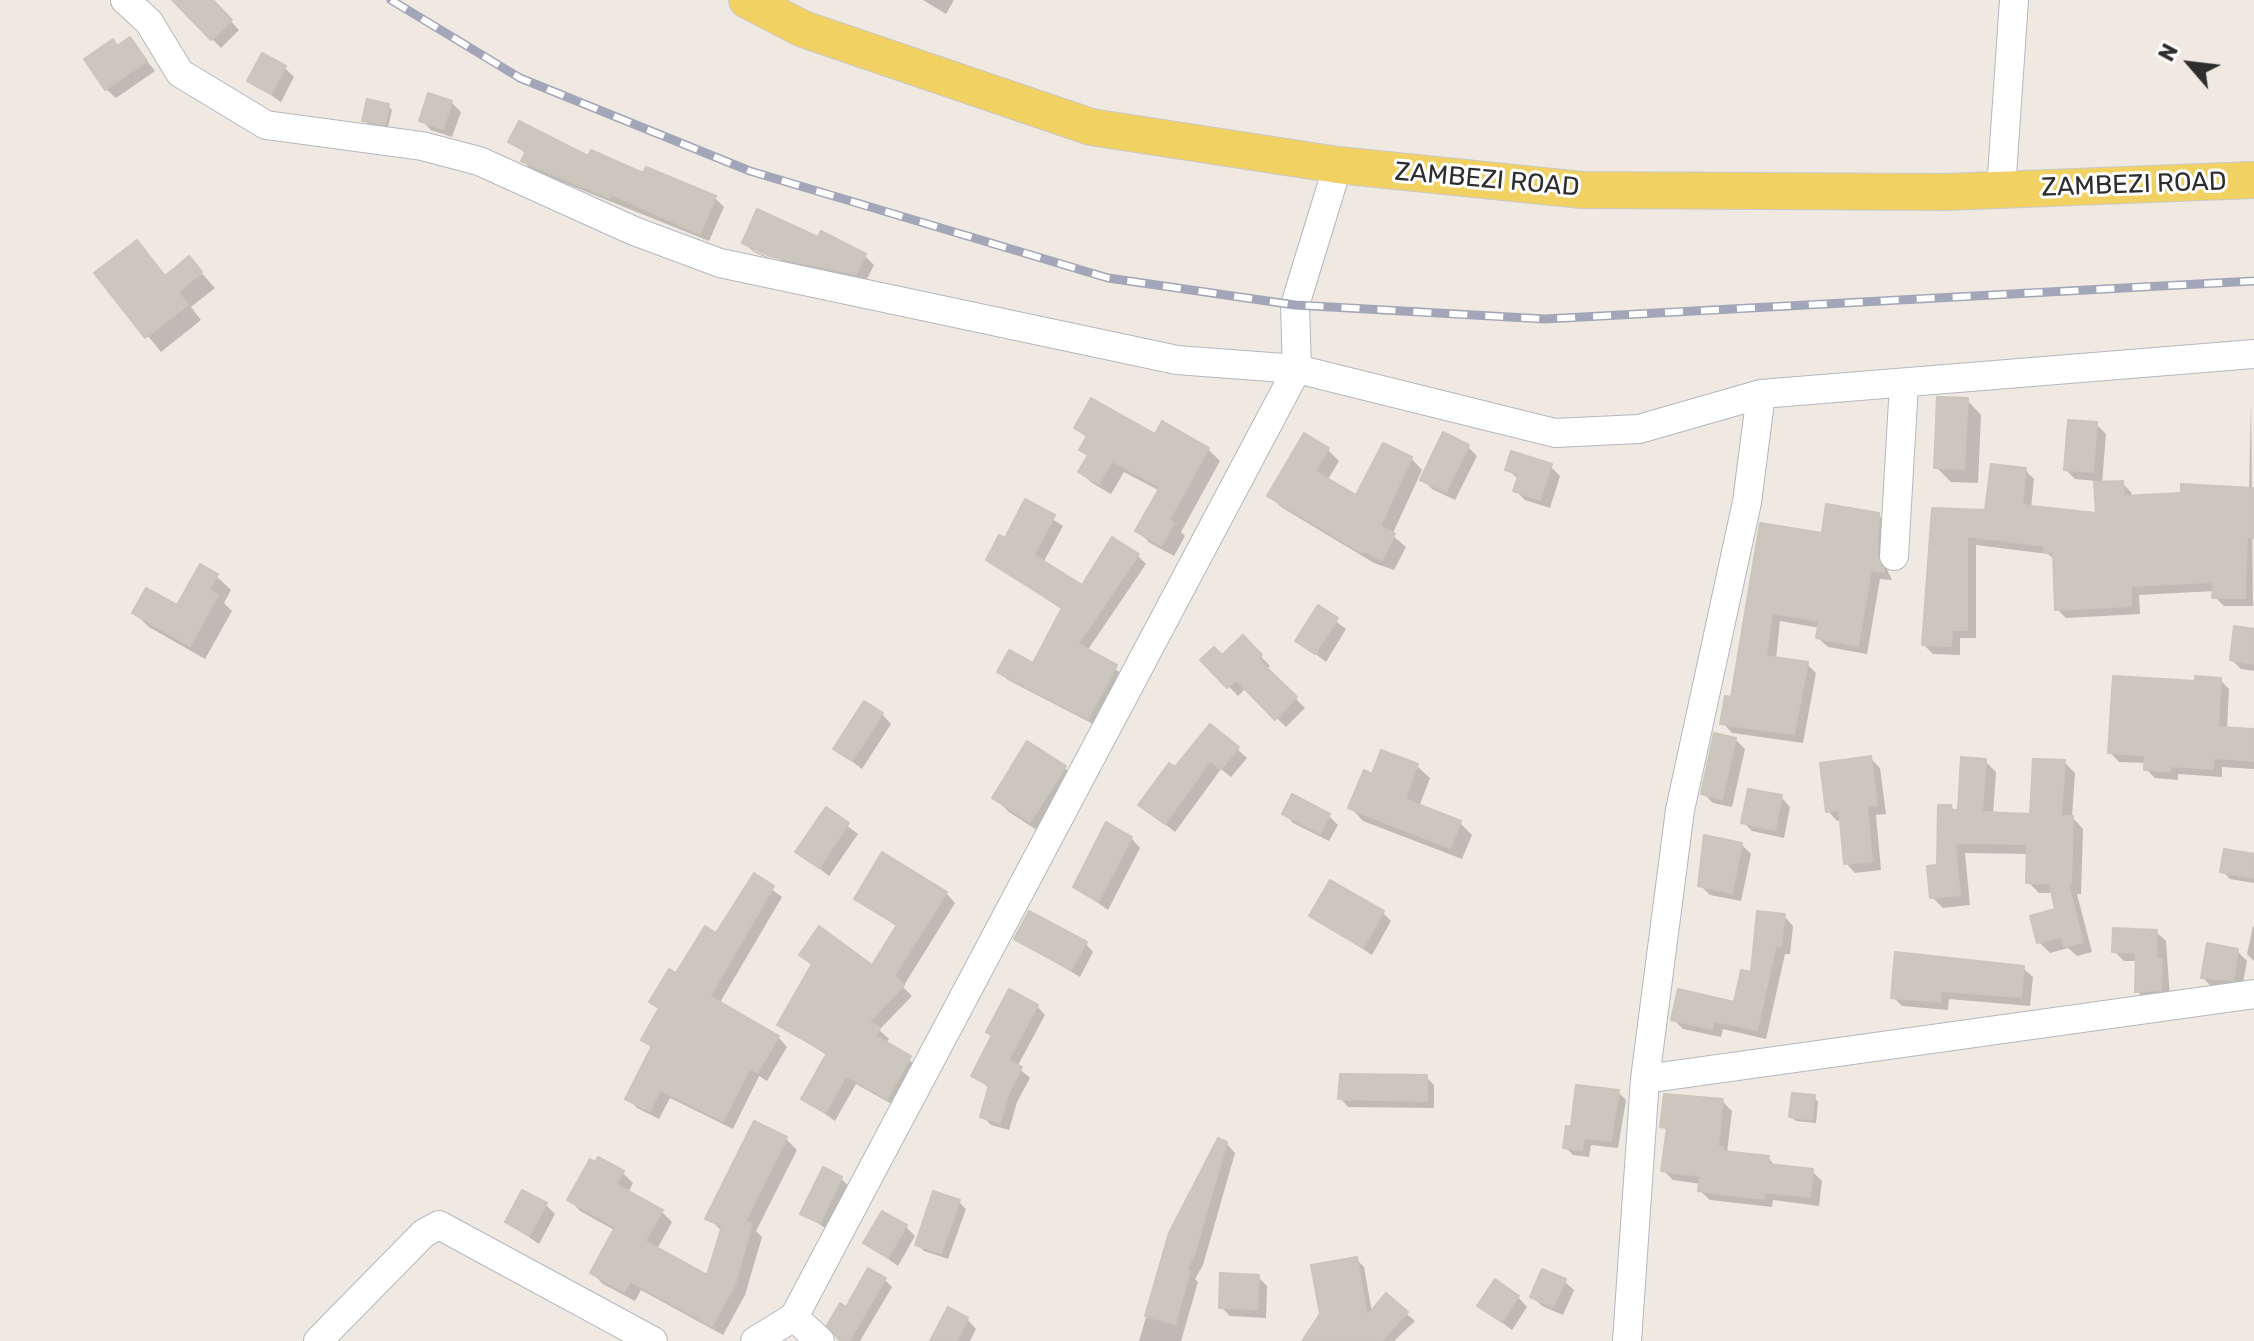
<!DOCTYPE html>
<style>
body{margin:0}
#map{position:relative;width:2254px;height:1341px;overflow:hidden;background:#efe9e1;font-family:Rubik,sans-serif}
canvas{display:block}
.north{position:absolute;left:2150px;top:24px;width:80px;height:80px;-webkit-text-stroke:6px #fff;paint-order:stroke;rotate:298deg;font-size:22px;font-weight:700;line-height:32px;text-align:center;color:#2e2e2e}
.north::after{content:'';display:block;margin:auto;width:28px;height:36px;background:#2e2e2e;clip-path:polygon(50% 0,100% 100%,50% 72%,0 100%)}
</style>
<div id="map">
<canvas width="2254" height="1341"></canvas>
<div class="north">N</div>
</div>
<script>
const g = document.querySelector('canvas').getContext('2d');
g.lineJoin = 'round';
function fillPath(path, color) {
  g.fillStyle = color;
  g.fill(path, 'evenodd');
}
function trace(path, color, width, dash) {
  g.strokeStyle = color;
  g.lineWidth = width;
  g.lineCap = dash ? 'butt' : 'round';
  g.setLineDash(dash || []);
  g.stroke(path);
}
function label(font, color, halo, rows, align = 'center') {
  g.font = font + ' Rubik,sans-serif';
  g.lineWidth = 6;
  g.setLineDash([]);
  g.textBaseline = 'middle';
  g.strokeStyle = halo;
  g.fillStyle = color;
  for (const [text, x, y, turn = 0] of rows) {
    g.save();
    g.translate(x, y);
    g.rotate((+turn || 0) * Math.PI / 180);
    g.textAlign = isNaN(turn) ? turn : align;
    if (halo) g.strokeText(text, 0, 0);
    g.fillText(text, 0, 0);
    g.restore();
  }
}
fillPath(new Path2D(`
 M173 0H211L239 30 221 48Z
 M923 0H954L946 14Z
 M130 40 155 71 116 98 106 89Z
 M285 68 294 77 281 102 249 80Z
 M451 102 461 112 452 137 431 130 421 120Z
 M388 106 392 110 388 127 368 124 364 120Z
 M510 142 644 176 647 169 715 198 724 207 709 241 532 170 523 161 527 154Z
 M819 239 865 256 874 265 865 283 783 265 754 252 744 243ZM753 246 782 259 780 263 753 250Z
 M137 242 167 277 189 259 215 288 191 307 201 320 161 352 97 273Z
 M1967 400 1981 415 1978 483 1951 482 1936 467Z
 M2251 401 2253 606H2224L2215 597V591L2139 595 2140 614 2066 618 2057 609 2055 560 2048 554 1976 545V638H1960V655L1933 654 1924 645 1934 510 1987 512 2025 470 2034 479 2031 508 2098 516 2096 481 2075 479 2066 470 2096 424 2106 434 2102 484 2122 483 2131 492 2132 498 2249 490Z
 M1077 427 1155 437 1208 449 1220 461 1181 532 1185 536 1174 556 1150 543 1138 531 1160 491 1124 472 1111 494 1092 483 1080 472 1089 457 1082 450 1088 439Z
 M1468 447 1477 456 1455 500 1432 489 1422 479Z
 M1328 450 1339 461 1327 481 1357 498 1411 458 1422 470 1392 535 1406 547 1394 570 1374 563 1281 507 1269 495Z
 M1550 466 1560 476 1550 508 1525 500 1516 491 1519 480 1507 469Z
 M1026 502 1063 526 1043 563 1082 588 1138 556 1146 564 1087 651 1124 675 1097 726 1008 680 999 672 1034 666 1063 610 988 560 1005 541Z
 M1878 515 1888 524 1886 567 1892 580 1880 579 1867 654 1828 647 1818 638 1820 628 1780 621 1776 659 1807 664 1816 673 1803 743 1732 733 1723 723 1733 699 1761 525 1823 535Z
 M216 576 231 590 224 603 232 611 205 659 149 627 134 613 177 608Z
 M1318 608 1346 629 1326 662 1297 640Z
 M2254 631V671L2241 669 2232 660Z
 M1243 638 1270 666 1266 669 1305 708 1286 727 1246 688 1238 696 1203 660 1223 657Z
 M2220 680 2229 689 2227 729 2254 731V769L2222 767V777L2178 774V780L2155 778 2146 769 2147 763 2119 762 2110 752 2197 683Z
 M882 714 891 724 862 769 836 749Z
 M1735 739 1745 749 1732 807 1713 803 1703 793Z
 M1237 749 1247 758 1231 777 1221 769 1175 832 1141 805 1175 769Z
 M1870 758 1880 768 1886 814 1876 815 1881 870 1855 873 1846 863 1842 820 1837 821 1828 811Z
 M1985 761 1996 772 1993 815 2032 816 2064 762 2075 773 2072 817 2083 829 2081 894H2077L2092 952 2077 956 2068 948 2050 953 2039 942 2058 910 2054 893H2039L2028 882 2029 854 1965 853 1970 905 1943 908 1932 897 1950 807 1960 812Z
 M1417 766 1430 778 1419 807 1460 823 1472 835 1462 859 1363 821 1351 808 1373 776Z
 M1065 768 1079 782 1046 836 1009 812 994 797Z
 M1781 797 1790 807 1784 838 1752 831 1743 822Z
 M826 810 858 834 829 876 798 852Z
 M1284 813 1329 816 1338 825 1329 841 1293 823Z
 M1131 838 1140 848 1108 910 1075 887Z
 M1741 844 1751 854 1741 901 1710 895 1700 885Z
 M2254 856V883L2230 879 2222 871Z
 M754 876 782 897 719 1004 778 1037 787 1047 767 1081 759 1076 733 1129 670 1098 659 1119 637 1108 628 1098 652 1048 643 1039 660 1010 652 1002 717 936Z
 M946 893 955 903 903 987 912 996 879 1030 889 1039 886 1044 919 1067 897 1107 856 1084 835 1121 804 1099 828 1056 780 1025 813 966 801 954 873 968 898 927 856 899Z
 M1383 913 1391 921 1372 955 1312 916Z
 M1784 916 1793 926 1790 954H1785L1766 1039 1723 1029 1721 1037 1683 1029 1673 1019 1736 1005Z
 M2253 926 2254 927V961L2247 954Z
 M2156 932 2166 941 2170 999 2146 1001 2137 991 2138 961H2124L2114 951Z
 M1016 939 1086 944 1093 952 1080 977Z
 M2237 951 2247 961 2242 988 2212 987 2203 978Z
 M2023 968 2033 977 2030 1006 1949 999 1948 1010 1902 1006 1893 997Z
 M1037 1006 1045 1015 1017 1067 1030 1078 1017 1102 1009 1130 991 1125 982 1116 990 1089 973 1075 994 1036Z
 M1426 1077 1434 1085V1108L1348 1107 1341 1099Z
 M1618 1092 1626 1100 1618 1148 1591 1145 1589 1157 1573 1155 1565 1147 1572 1128Z
 M1814 1097 1818 1102 1816 1123 1796 1121 1791 1117Z
 M1722 1101 1732 1111 1727 1153 1768 1158 1776 1167 1812 1171 1822 1181 1819 1206 1773 1200 1772 1207 1710 1200 1700 1191 1701 1184 1673 1180 1664 1171 1669 1133 1662 1126Z
 M786 1139 797 1150 756 1231 762 1237 745 1295 723 1335 641 1290 635 1301 603 1284 592 1273 616 1231 580 1211 570 1200 622 1172 633 1183 628 1193 662 1212 672 1222 657 1249 708 1278 722 1231 708 1218Z
 M1226 1143 1235 1153 1203 1265 1195 1279 1198 1282 1181 1341H1139L1171 1233Z
 M841 1179 851 1188 830 1231 802 1213Z
 M959 1202 966 1209 948 1259 924 1251 917 1244Z
 M546 1205 555 1214 539 1244 507 1222Z
 M906 1227 915 1236 898 1266 865 1243Z
 M1356 1259 1364 1267 1372 1313 1386 1296 1415 1321 1394 1341H1305Z
 M1258 1277 1267 1286 1266 1318 1230 1316 1221 1307Z
 M885 1280 892 1287 860 1341H841L847 1310Z
 M1564 1281 1574 1290 1563 1315 1542 1306 1532 1296Z
 M1518 1297 1527 1307 1512 1330 1480 1306Z
 M967 1319 976 1329 970 1341H932Z`), '#0003');
const building = new Path2D(`
 M172 0H213L232 20 211 40Z
 M130 37 147 61 105 90 84 59 113 39 117 46Z
 M262 53 286 66 271 94 247 81Z
 M428 93 452 101 443 129 419 121Z
 M367 99 389 104 385 124 362 121Z
 M519 121 588 156 591 150 643 173 646 167 716 196 700 234 611 194 610 198 521 161 526 151 508 142Z
 M757 209 818 237 821 231 866 254 856 274 772 257 742 243Z
 M137 240 165 276 189 256 202 272 178 292 188 305 145 338 94 273Z
 M1937 397 1968 398 1964 469 1934 468Z
 M1091 398 1155 434 1162 421 1209 448 1169 520 1174 523 1161 546 1135 531 1160 487 1112 461 1099 484 1078 472 1088 455 1079 450 1087 436 1074 428Z
 M2068 420 2097 422 2093 472 2064 470Z
 M1443 432 1469 445 1446 492 1420 480Z
 M1304 433 1329 448 1315 471 1356 495 1383 443 1412 457 1380 526 1395 534 1382 560 1364 551 1362 553 1267 496Z
 M1511 451 1552 464 1540 500 1513 491 1519 474 1505 470Z
 M1991 464 2026 468 2022 505 2096 513 2094 482 2123 481 2124 496 2181 493V484L2254 488V538L2247 537 2245 598H2212L2213 582 2131 586V606L2055 610 2053 553 2044 552 2045 546 1967 536V630H1952L1951 646 1922 645 1932 508 1985 510Z
 M1025 499 1055 515 1034 555 1082 585 1112 537 1139 554 1078 644 1117 665 1088 719 997 672 1009 650 1033 663 1062 608 986 560 999 535 1005 538Z
 M1826 504 1879 513 1877 556 1884 570V572L1871 570 1858 646 1816 638 1819 621 1772 613 1766 656 1808 662 1794 734 1720 724 1725 696 1731 697 1760 523 1822 533Z
 M200 564 218 574 209 590 218 595 190 646 132 613 146 588 177 605Z
 M1318 605 1338 618 1315 654 1295 641Z
 M2234 626 2254 629V664L2230 660Z
 M1243 635 1262 655 1258 659 1297 697 1275 720 1236 680 1227 688 1200 660 1214 647 1222 655Z
 M2113 676 2195 681V676L2221 678 2218 727 2254 729V761L2214 758 2213 769 2170 766V771L2144 770 2145 755 2108 753Z
 M864 701 883 713 852 761 833 749Z
 M1210 724 1239 747 1221 769 1210 761 1165 824 1138 805 1169 763 1175 767Z
 M1714 733 1736 738 1722 799 1701 794Z
 M1027 741 1066 766 1030 822 992 798Z
 M1381 750 1418 764 1405 799 1461 821 1450 848 1348 808 1364 770 1372 774Z
 M1871 756 1877 805 1867 806 1872 861 1844 864 1839 810 1826 812 1820 763Z
 M1961 757 1986 759 1982 812 2030 814 2033 759 2065 760 2061 816H2073L2071 884H2068L2083 942 2064 947 2062 937 2037 943 2030 916 2055 909 2050 886 2061 884 2026 883 2027 844 1955 843 1960 895 1930 898 1927 866 1937 865 1938 805H1951L1952 810H1958Z
 M1748 789 1782 795 1775 830 1741 823Z
 M1292 794 1330 814 1320 833 1282 814Z
 M826 807 849 823 819 868 795 852Z
 M1106 822 1132 837 1098 902 1073 887Z
 M1704 835 1742 843 1732 893 1698 886Z
 M2224 849 2254 854V878L2220 872Z
 M882 852 947 892 894 976 904 985 869 1022 880 1028 876 1036 911 1056 887 1099 846 1076 825 1113 801 1099 827 1053 777 1025 812 964 799 955 819 926 872 965 897 925 854 899Z
 M754 873 774 886 710 996 779 1036 757 1073 750 1068 723 1121 660 1090 650 1111 625 1099 652 1046 641 1040 659 1008 649 1002 669 969 676 973 705 926 716 933Z
 M1330 880 1384 911 1363 948 1309 916Z
 M1029 911 1087 942 1071 970 1014 939Z
 M1757 911 1785 914 1781 946 1776 945 1757 1030 1714 1021 1712 1029 1671 1020 1678 989 1734 1002 1741 970 1751 972Z
 M2113 928 2157 930 2156 959H2162L2161 990 2135 992 2136 953 2112 952Z
 M2207 943 2238 949 2233 980 2201 978Z
 M1895 952 2024 966 2021 997 1941 991 1940 1002 1891 998Z
 M1009 989 1038 1005 1008 1060 1022 1067 1009 1092 1000 1123 980 1117 989 1085 971 1076 992 1035 986 1032Z
 M1340 1074 1427 1075V1101L1338 1099Z
 M1576 1085 1619 1090 1611 1141 1584 1138 1582 1150 1563 1148 1566 1126H1571Z
 M1792 1093 1815 1095 1812 1120 1789 1117Z
 M1664 1094 1723 1099 1718 1147H1723L1722 1151 1769 1156 1768 1164 1813 1169 1810 1197 1764 1192V1199L1698 1191 1700 1176 1661 1171 1667 1128 1660 1127Z
 M754 1121 787 1137 745 1222 752 1224 735 1284 712 1326 630 1281 624 1292 590 1273 615 1227 567 1200 590 1159 595 1162 598 1157 624 1171 616 1184 663 1210 645 1241 707 1275 722 1226 705 1219Z
 M1218 1138 1227 1142 1194 1255 1186 1271H1190L1175 1324 1145 1316 1169 1233Z
 M823 1167 842 1177 820 1223 800 1214Z
 M522 1190 547 1203 529 1236 505 1222Z
 M933 1191 960 1200 941 1253 915 1245Z
 M882 1211 907 1225 888 1258 863 1243Z
 M1357 1257 1367 1316 1386 1293 1408 1312 1381 1341H1302L1320 1314 1311 1265Z
 M868 1268 886 1278 849 1341H840L827 1325 840 1303 846 1307Z
 M1542 1269 1566 1279 1553 1307 1530 1297Z
 M1220 1273 1259 1275 1257 1309 1219 1308Z
 M1495 1279 1519 1296 1502 1322 1477 1306Z
 M948 1307 968 1318 956 1341H930Z`);
fillPath(building, '#cbc7bf');
trace(building, '#cbc5ba', 2);
const minor = new Path2D(`
 M125 0 149 22 180 73 266 125 422 146 479 161 634 231 720 263 1177 360 1297 369 1555 433 1639 429 1761 394 2254 354
 M2001 190 2014 0
 M1761 394 1747 502 1680 810 1645 1079 2254 994
 M1894 556 1904 384
 M794 1317 820 1341
 M318 1341 424 1233 439 1225 653 1341
 M755 1341 794 1317 1297 369 1295 305 1338 165
 M1627 1341 1645 1079`);
const major = new Path2D(`
 M747 0 803 29 1091 127 1338 165 1582 190 1946 192 2254 180`);
trace(minor, '#b4b7c1', 30);
trace(major, '#c9c9c9', 38);
trace(minor, '#fff', 28);
trace(major, '#f2d163', 36);
const rail = new Path2D(`
 M391 0 520 78 750 171 1108 278 1295 305 1545 319 2254 281`);
trace(rail, '#a3a6b8', 9);
trace(rail, '#fff', 6, [18]);
label('26px', '#2e2e2e', '#fff', [
 ["ZAMBEZI ROAD",1487,180,5],
 ["ZAMBEZI ROAD",2134,185,-2]
]);
</script>
